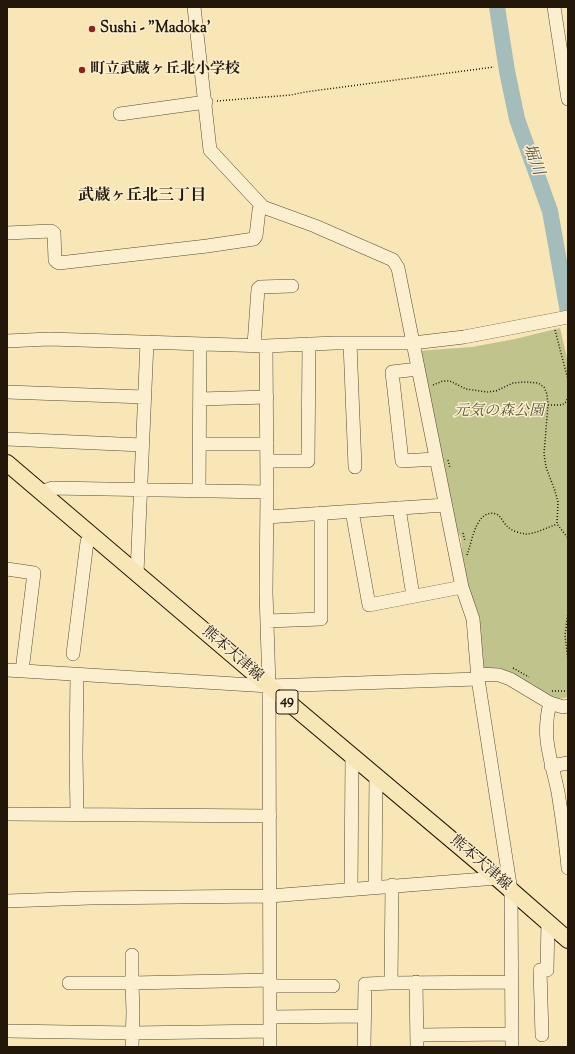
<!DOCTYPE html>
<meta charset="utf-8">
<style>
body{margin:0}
#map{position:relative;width:575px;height:1054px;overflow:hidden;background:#f9e6b6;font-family:"Sorts Mill Goudy",serif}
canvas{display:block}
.frame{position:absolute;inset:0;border:8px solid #221708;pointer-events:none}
</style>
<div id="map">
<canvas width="575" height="1054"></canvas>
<div class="frame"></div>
</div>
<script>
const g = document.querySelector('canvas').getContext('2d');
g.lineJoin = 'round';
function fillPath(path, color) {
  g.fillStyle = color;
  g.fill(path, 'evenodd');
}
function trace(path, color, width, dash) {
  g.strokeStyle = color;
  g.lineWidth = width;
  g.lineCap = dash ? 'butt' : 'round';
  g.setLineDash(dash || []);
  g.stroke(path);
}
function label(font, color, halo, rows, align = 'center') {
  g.font = font + ' "Sorts Mill Goudy","Noto Serif JP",serif';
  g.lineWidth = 3;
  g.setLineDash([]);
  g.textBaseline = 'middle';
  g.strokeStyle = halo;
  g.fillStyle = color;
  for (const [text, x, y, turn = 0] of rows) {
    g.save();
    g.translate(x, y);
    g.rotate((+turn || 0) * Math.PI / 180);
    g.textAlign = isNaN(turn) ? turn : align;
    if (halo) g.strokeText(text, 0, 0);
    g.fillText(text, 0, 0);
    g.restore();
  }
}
fillPath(new Path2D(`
 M560 328 568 362V697L551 701 480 672 464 581 461 539 447 505 417 351 472 347 515 339Z`), '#c0c48c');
trace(new Path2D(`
 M497 7 507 71 517 119 550 211 568 312`), '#a4bcba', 16);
const minor = new Path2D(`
 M194 7 210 150 263 207 315 226 393 260 398 268 462 587 473 619 478 679 511 891 512 1047
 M554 7 568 99
 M120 114 206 102
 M7 233 51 231 54 233 55 260 57 262 59 263 207 246 254 239 256 236 259 210 263 207
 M7 341 49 339 266 346 335 343H413L464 337 568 317
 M350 343 355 467
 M254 345 258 289 260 287 292 286
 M266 346 267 492 266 592 269 686 270 1047
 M418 369 392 372 402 461 436 459
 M7 392 144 397
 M200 399 267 397
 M7 439 142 445
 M200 444H267
 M267 461H308L309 344
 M199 491 200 344
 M41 492 52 488 267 492
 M399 508 413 596
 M352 511 369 605 462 587
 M267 517 445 505
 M7 569 34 573 22 671
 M137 573 147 342
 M267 621 321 619V513
 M73 654 87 542 91 534
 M7 670 269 686 478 679
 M77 674 76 755 77 815
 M478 674 499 675 510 679 550 703C541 738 551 758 558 792 562 818 566 843 568 868
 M550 703 563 707 568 706
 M551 766 568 763
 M7 814 270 816
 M375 887 376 776
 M351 889 352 756
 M7 901 90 898 270 896 497 878
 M416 982 417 1047
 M69 983H132V955
 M391 983 512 982
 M270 986H333
 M270 1017 365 1016
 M7 1031 132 1033 270 1031
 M417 1035 512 1034
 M542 1035 540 970H547L548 921
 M132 1047 133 1012 132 983 270 980
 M364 1047 365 984 391 983 392 885`);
const major = new Path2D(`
 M7 463 269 686 497 878 568 940`);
trace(minor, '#584b34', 14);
trace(major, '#221708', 18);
trace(new Path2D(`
 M217 101 291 95 305 92 494 67
 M555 330 568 380
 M433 385 443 381H450L466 389 487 392 496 391 513 383 526 382 538 383 544 387 547 394 548 405 544 454 546 467 555 491 558 502 557 524 568 538
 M548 405H562L566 402 568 397
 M448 460 450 468
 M463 533 465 541
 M467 555C471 544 473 530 480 520 484 514 492 511 498 515 502 518 504 524 508 527 512 531 520 533 525 534 536 534 548 527 557 524
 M568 612 565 635 568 661
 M513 668 529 677
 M552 691H568`), '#221708', 1.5, [1, 2]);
trace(minor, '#fbefd0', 13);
trace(major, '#f9e6b6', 16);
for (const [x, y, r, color] of [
 [92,29,4,"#8f2418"],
 [82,70,4,"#8f2418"]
]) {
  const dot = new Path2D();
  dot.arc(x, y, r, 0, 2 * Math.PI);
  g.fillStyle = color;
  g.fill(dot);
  trace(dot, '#fbefd0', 1.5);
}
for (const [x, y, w] of [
 [287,702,22]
]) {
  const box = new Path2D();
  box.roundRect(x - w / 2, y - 12, w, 24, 3);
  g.fillStyle = '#fbefd0';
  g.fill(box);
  trace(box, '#221708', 1);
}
label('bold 14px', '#221708', null, [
 ["49",287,702]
]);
label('bold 15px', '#221708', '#fbefd0', [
 ["Sushi - \"Madoka'",100,29],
 ["町立武蔵ヶ丘北小学校",90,70]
], 'left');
label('italic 15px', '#595436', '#fbefd0', [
 ["元気の森公園",499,412]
]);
label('15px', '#221708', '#fbefd0', [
 ["熊本大津線",232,655,41],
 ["熊本大津線",480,864,41]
]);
label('italic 16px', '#505146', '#fbefd0', [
 ["堀川",532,160,70]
]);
label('bold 16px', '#221708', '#fbefd0', [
 ["武蔵ヶ丘北三丁目",142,197]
]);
</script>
